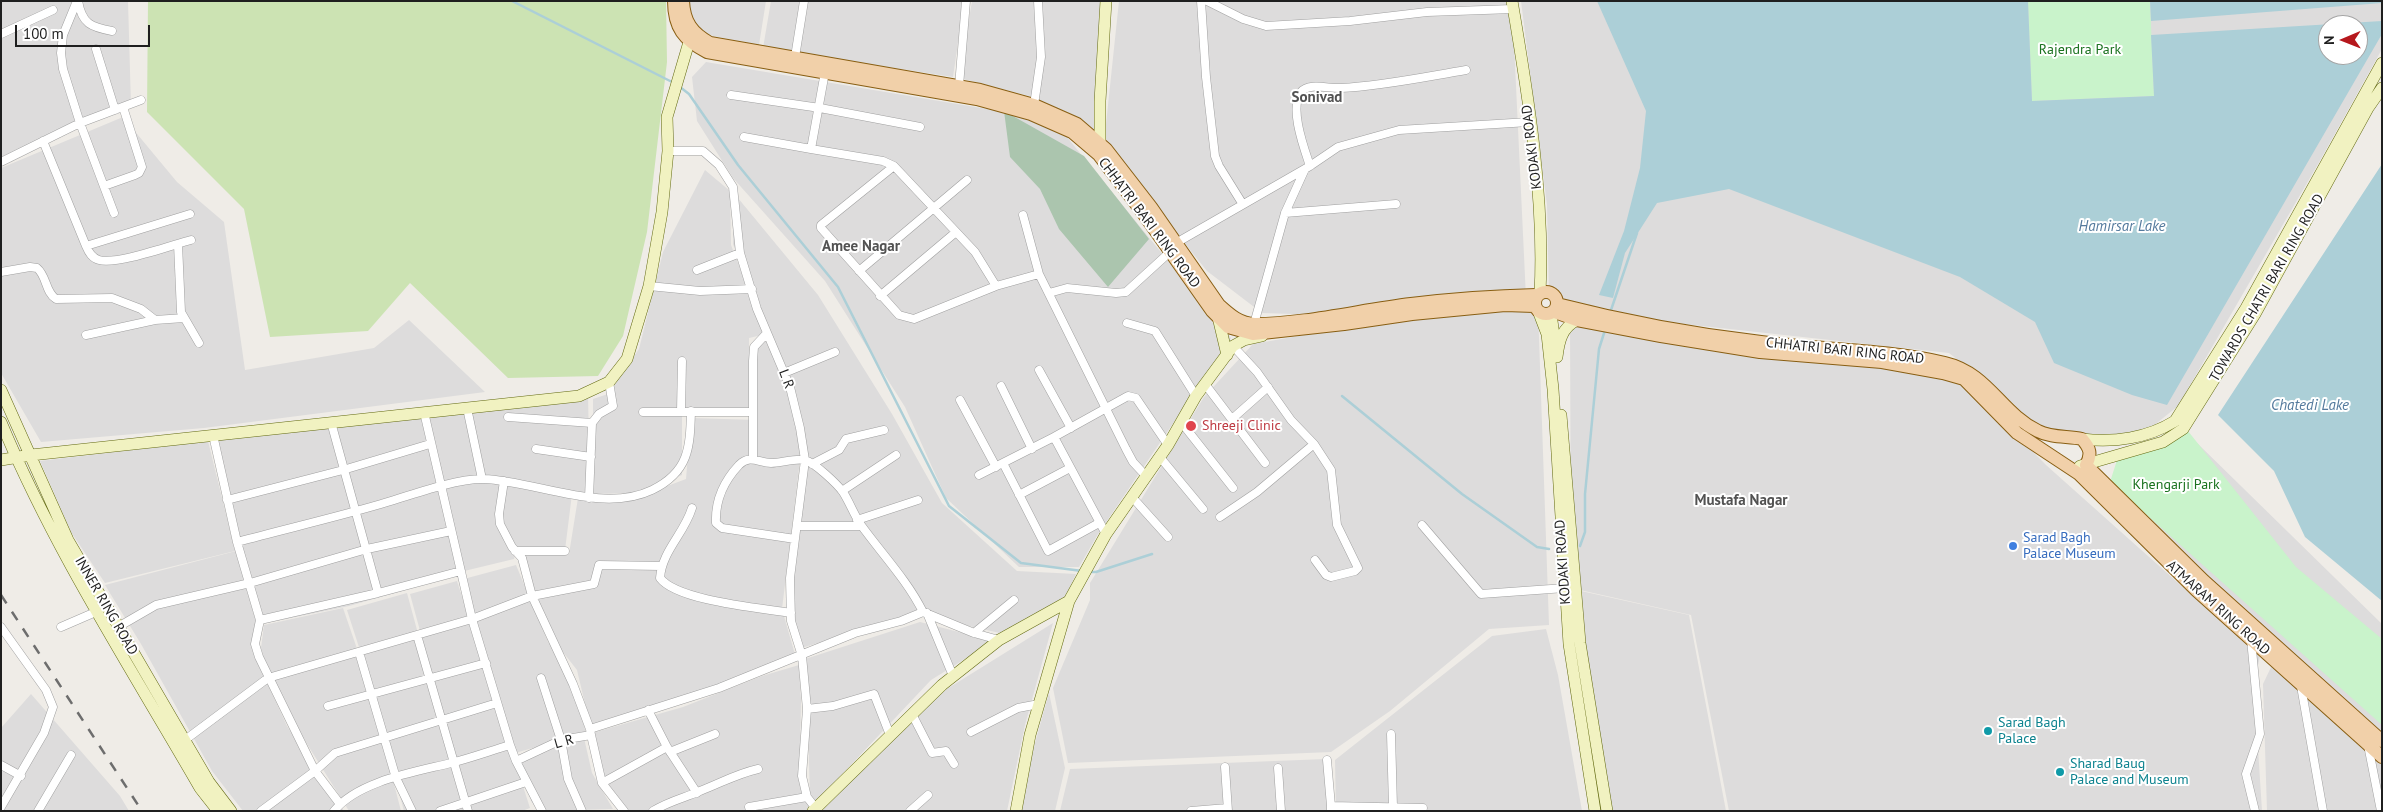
<!DOCTYPE html>
<style>
body{margin:0}
#map{position:relative;width:2383px;height:812px;overflow:hidden;background:#efece7;font-family:"PT Sans",sans-serif}
canvas{display:block}
.frame{position:absolute;inset:0;border:2px solid #1f1f1f;pointer-events:none}
.north{position:absolute;left:2318px;top:15px;width:50px;height:50px;box-sizing:border-box;background:#fff;border:1px solid #a5a5a5;border-radius:50%;rotate:269deg;font-size:14px;font-weight:700;line-height:20px;text-align:center;color:#1f1f1f}
.north::after{content:'';display:block;margin:auto;width:18px;height:22px;background:#b6181d;clip-path:polygon(50% 0,100% 100%,50% 72%,0 100%)}
.scale{position:absolute;left:15px;top:25px;width:135px;height:22px;box-sizing:border-box;border:2px solid #1f1f1f;border-top:0;padding-left:6px;font-size:15px;line-height:18px;white-space:nowrap;color:#1f1f1f;-webkit-text-stroke:4px #fff;paint-order:stroke}
</style>
<div id="map">
<canvas width="2383" height="812"></canvas>
<div class="frame"></div>
<div class="north">N</div>
<div class="scale">100 m</div>
</div>
<script>
const g = document.querySelector('canvas').getContext('2d');
g.lineJoin = 'round';
function fillPath(path, color) {
  g.fillStyle = color;
  g.fill(path, 'evenodd');
}
function trace(path, color, width, dash) {
  g.strokeStyle = color;
  g.lineWidth = width;
  g.lineCap = dash ? 'butt' : 'round';
  g.setLineDash(dash || []);
  g.stroke(path);
}
function label(font, color, halo, rows, align = 'center') {
  g.font = font + ' "PT Sans",sans-serif';
  g.lineWidth = 4;
  g.setLineDash([]);
  g.textBaseline = 'middle';
  g.strokeStyle = halo;
  g.fillStyle = color;
  for (const [text, x, y, turn = 0] of rows) {
    g.save();
    g.translate(x, y);
    g.rotate((+turn || 0) * Math.PI / 180);
    g.textAlign = isNaN(turn) ? turn : align;
    if (halo) g.strokeText(text, 0, 0);
    g.fillText(text, 0, 0);
    g.restore();
  }
}
fillPath(new Path2D(`
 M1 1H128L131 106 1 157Z
 M689 1H766L759 45 713 36 689 25Z
 M771 1H964L953 77 763 48Z
 M972 1H1108L1094 134 1033 97 959 78Z
 M1119 1H1512L1526 298 1323 315 1262 313 1207 271 1104 143Z
 M1521 1H2382V49L2318 164 2178 406 2137 439 2037 432 2013 403 1949 353 1647 320 1549 297 1547 205ZM2328 25H2358V55H2328Z
 M706 62 1053 120 1231 338 1098 534 1079 567H1019L946 498 905 407 825 281 733 178 697 121 692 77Z
 M123 117 177 182 224 222 245 370 374 348 409 320 485 392 204 428 41 442 1 373V168Z
 M705 170 730 191 731 245 766 334 749 338V412L682 415V475L638 493 593 494V399L608 394 639 349 663 252Z
 M733 192 818 295 892 414 942 503 1017 571 1076 574 1065 597 1000 633 915 614 798 649 787 611 806 477 799 412 784 362 756 303 733 244Z
 M1538 309 1549 625 1489 629 1390 711 1331 752 1068 763 1053 688 1090 600V583L1204 397 1253 344 1344 328 1484 312Z
 M1570 322 1959 377 2046 465 2260 656 2254 685 2262 811H1729L1691 615 1571 588Z
 M770 340 788 391 798 433 800 460 782 609 796 658 591 729 577 670 552 638 521 552 569 554 578 498 638 497 686 479 691 418 757 420 753 344Z
 M588 394 590 495 572 494 565 550H516L514 559 460 572 427 417Z
 M424 416 458 575 349 606 262 624 216 444 219 436Z
 M208 441 235 551 105 583 71 532 40 461Z
 M2195 441 2382 624V740L2147 536 2157 451Z
 M236 551 257 625 256 650 262 672 287 726 344 811H243L212 771 141 644 105 585Z
 M516 565 548 642 571 671 586 733 515 753 460 580Z
 M457 581 530 808 522 811H469L410 594Z
 M1572 589 1689 615 1726 811H1605Z
 M407 593 466 811H404L367 672 347 610Z
 M343 608 365 672 401 811H349L292 720 267 670 261 648 264 625Z
 M920 622 994 641 931 680 813 805 810 798 807 691 802 660Z
 M1053 623 1025 725 1007 811H822L934 697Z
 M1546 629 1558 675 1582 811H1336L1335 760 1492 636Z
 M2273 663 2382 755V811H2267L2263 684Z
 M799 665 801 701 800 753 804 798 810 807 807 811H628L606 787 592 733 683 707 762 676Z
 M1049 693 1065 768 1055 811H1016Z
 M31 694 120 796 129 811H1V728Z
 M584 738 592 773 613 809 539 811 531 801 518 760Z
 M1326 759 1328 811H1060L1070 769Z`), '#dddcdc');
fillPath(new Path2D(`
 M148 1H666L667 62 647 232 623 336 598 376 508 378 410 283 368 331 270 337 244 209 147 112Z`), '#cce3b3');
fillPath(new Path2D(`
 M1004 111 1084 156 1149 239 1108 287 1059 229 1040 189 1010 157Z`), '#abc5ae');
fillPath(new Path2D(`
 M2028 1H2150L2154 96 2032 101Z
 M2188 431 2296 567 2382 639V725L2110 482 2118 457 2156 447Z`), '#c9f3cb');
fillPath(new Path2D(`
 M1597 1H2028L2032 101 2154 96 2151 35 2382 21V34L2167 405 2132 395 2054 363 2035 322 1960 277 1729 189 1657 203 1625 253 1613 298 1599 295 1624 231 1640 168 1646 111ZM2328 25H2358V55H2328Z
 M2150 1H2382V3L2151 21Z
 M2382 164V601L2305 537 2274 471 2218 415Z`), '#accfd7');
trace(new Path2D(`
 M512 1 674 83
 M680 87 689 94 738 165 838 287 949 506 1021 563 1082 571
 M1610 313 1637 233
 M1342 396 1462 494 1537 547 1549 549
 M1580 546 1585 532V494L1599 349 1605 330
 M1090 572H1096L1152 554`), '#accfd7', 2.5);
const street = new Path2D(`
 M77 1 63 35 61 53 63 69 80 123 114 213
 M78 1C82 24 91 27 112 31
 M1201 1 1206 77 1215 156 1219 166 1242 203
 M1207 1 1243 19 1266 26 1350 21 1427 12 1513 9
 M1 34 53 10
 M96 49 115 110
 M795 57 804 1
 M825 72 811 149 883 161 894 166 975 252 996 286
 M959 86 966 1
 M731 95 820 108 920 127
 M1034 105 1041 57 1038 1
 M744 137 811 149
 M43 141 86 246C89 253 92 258 99 260 117 265 172 245 191 240
 M668 151H703L719 165 733 187 740 253 757 309 790 387 800 428 805 460 790 578 791 621 802 656 807 709 802 776 807 797 818 811
 M1 162 80 123 141 100
 M894 166 821 225V228L899 315 914 319 996 286 1039 274
 M1310 166C1304 148 1289 108 1301 92 1309 82 1329 89 1341 88 1382 86 1424 77 1466 70
 M104 186 135 175 139 173 142 167 123 107
 M1285 213 1396 204
 M1023 215 1039 274 1126 449 1133 462 1146 476
 M1176 243 1310 166 1338 147 1399 130 1529 122
 M178 244 181 312 199 343
 M86 246 190 214
 M697 270 740 253
 M859 271 967 180
 M1 272 30 267 37 268C47 276 45 292 56 299L112 298 141 309 155 320 184 318
 M649 286 700 291 752 289
 M1049 293 1067 288 1116 293 1126 292 1171 251
 M880 296 956 232
 M1127 323 1155 331 1196 396
 M1254 324 1285 213 1305 169
 M86 335 155 320
 M1233 346 1257 372 1291 420 1314 444 1331 470 1337 525 1358 568 1355 571 1331 577 1326 575 1315 560
 M1039 370 1071 428
 M784 373 835 352
 M1205 384 1265 463
 M1001 386 1032 449
 M960 400 996 467
 M467 408 482 479
 M681 411 682 361
 M424 412 472 619 510 745
 M643 412H753
 M508 417 592 423
 M1232 419 1268 387
 M331 422 378 593
 M1181 422 1233 488
 M213 435 237 542 260 620 255 644 259 657 315 771 340 804
 M1054 437 1106 534
 M536 449 591 457
 M1159 456 1203 509
 M753 458V361L754 347 767 333
 M1003 463 1048 551 1099 523
 M812 464 839 450 846 439 884 430
 M979 475 1054 437 1128 396 1136 398 1168 445
 M504 481 499 514 500 524 512 547 522 558 532 596 573 684 590 729
 M842 491 896 455
 M1019 495 1070 468
 M1132 497 1168 537
 M589 498 592 423 599 414 613 406 609 382
 M227 500 343 470 430 444
 M692 508C684 534 662 551 660 578 677 601 762 608 791 613
 M1220 517 1257 492 1314 444
 M857 520 918 500
 M1422 525 1481 594 1565 588
 M798 526H861
 M795 539 722 528 716 523C715 501 724 481 739 465 750 454 759 463 771 463 781 463 795 458 805 460 815 463 837 484 843 492 850 503 854 515 861 525 882 554 907 580 923 612
 M237 542C285 529 333 518 381 504 408 496 457 478 484 479 536 481 602 514 652 490 689 472 690 448 691 411
 M515 551H565
 M927 613 953 676
 M260 620 378 593 461 571
 M1 627 46 690 53 707 44 733 1 807
 M61 627 98 611
 M118 627 156 605 250 583 367 549 451 531
 M974 633 1014 600
 M417 635 468 811
 M2251 639 2260 734 2246 774 2255 811
 M359 652 396 778 412 811
 M541 678 561 740 568 779 582 811
 M2301 686 2323 811
 M328 706 486 663
 M807 709 833 706 874 694 890 735
 M648 710 667 747 697 793
 M912 714 932 753 946 751 954 764
 M971 732 1018 708 1039 704
 M1391 734 1393 807
 M591 735 602 783 624 811
 M185 740 268 678 472 619 532 596 594 584 599 565 661 566
 M2368 745 2381 811
 M670 752 715 734
 M1327 760 1331 806
 M516 761 542 811
 M1 765 21 776
 M1225 767 1228 811
 M1278 768 1281 811
 M602 783 667 747
 M749 807 807 797
 M38 811 71 755
 M261 811 315 771 335 753 497 703
 M334 811C358 781 415 772 451 763 471 758 490 751 510 745L516 761 561 740 591 735 590 729 719 688 855 633 901 621 923 612 974 633 999 640
 M440 811 526 782
 M653 811C669 801 684 798 700 791 721 783 736 774 758 769
 M910 811 928 795
 M1191 811 1227 808
 M1331 811V806L1423 808`);
const secondary = new Path2D(`
 M1512 1C1528 94 1545 199 1540 293
 M1100 151V101L1106 1
 M1539 313 1547 334 1553 389 1569 644 1595 811
 M1551 314 1555 342
 M1218 317 1227 355
 M1557 357C1559 340 1562 328 1577 320
 M1 390 68 540 209 782 231 811
 M1561 415 1580 643 1607 811
 M1 422C54 550 131 668 200 788L218 811
 M2082 439C2114 443 2148 438 2175 421L2246 308 2382 63
 M1 460 31 455 579 396 609 382 627 359 649 286 662 212 668 151 667 117 689 42
 M2080 466 2163 442 2183 429 2255 314 2368 108 2382 88
 M813 811 942 685 999 640 1069 601
 M1016 811 1030 735 1069 601 1106 534 1168 445 1196 396 1233 346 1244 340 1262 336`);
const primary = new Path2D(`
 M674 1C674 28 684 40 707 52L977 99 1031 114 1072 132 1099 155 1143 213 1212 311 1228 327 1253 334 1344 324 1412 314 1505 305 1534 306
 M683 1C684 22 692 33 710 43L980 90 1034 105 1077 124 1106 149 1151 207 1219 305C1230 315 1240 324 1255 324 1304 324 1361 310 1411 304 1452 299 1494 296 1536 295
 M1535 303a11 11 0 1 1 22 0a11 11 0 1 1-22 0Z
 M1557 304C1623 321 1692 334 1761 342 1822 350 1884 349 1945 363 1988 373 2001 413 2038 431 2051 438 2068 436 2082 439 2090 448 2092 454 2086 465L2204 581 2382 741
 M1555 312 1577 320 1661 336 1760 352 1882 362 1943 373 1964 379 2017 433 2079 474 2196 590 2382 757`);
trace(street, '#a0a0a0', 9);
trace(secondary, '#636a12', 12);
trace(primary, '#885e12', 14);
trace(street, '#fff', 8);
trace(secondary, '#f1f2c1', 11);
trace(primary, '#f1d0a9', 12);
trace(new Path2D(`
 M1 595 142 811`), '#6d6d6d', 2.5, [10, 10]);
for (const [x, y, r, color] of [
 [1191,426,6,"#e0444e"],
 [2013,546,5,"#3f7fe0"],
 [1988,731,5,"#0f9aa8"],
 [2060,772,5,"#0f9aa8"]
]) {
  const dot = new Path2D();
  dot.arc(x, y, r, 0, 2 * Math.PI);
  g.fillStyle = color;
  g.fill(dot);
  trace(dot, '#fff', 2);
}
label('14px', '#19711e', '#fff', [
 ["Rajendra Park",2080,50],
 ["Khengarji Park",2176,485]
]);
label('14px', '#1f1f1f', '#fff', [
 ["KODAKI ROAD",1532,147,-97],
 ["CHHATRI BARI RING ROAD",1149,223,53],
 ["TOWARDS CHATRI BARI RING ROAD",2267,288,-60],
 ["CHHATRI BARI RING ROAD",1845,351,6],
 ["L R",786,379,69],
 ["KODAKI ROAD",1563,562,-94],
 ["INNER RING ROAD",106,606,60],
 ["ATMARAM RING ROAD",2218,608,42],
 ["L R",564,742,-16]
]);
label('14px', '#be3a42', '#fff', [
 ["Shreeji Clinic",1202,426]
], 'left');
label('14px', '#366cbe', '#fff', [
 ["Sarad Bagh",2023,538],
 ["Palace Museum",2023,554]
], 'left');
label('14px', '#0d838f', '#fff', [
 ["Sarad Bagh",1998,723],
 ["Palace",1998,739],
 ["Sharad Baug",2070,764],
 ["Palace and Museum",2070,780]
], 'left');
label('bold 15px', '#525252', '#fff', [
 ["Sonivad",1317,98],
 ["Amee Nagar",861,247],
 ["Mustafa Nagar",1741,501]
]);
label('italic 15px', '#547a9d', '#fff', [
 ["Hamirsar Lake",2122,227],
 ["Chatedi Lake",2310,406]
]);
</script>
